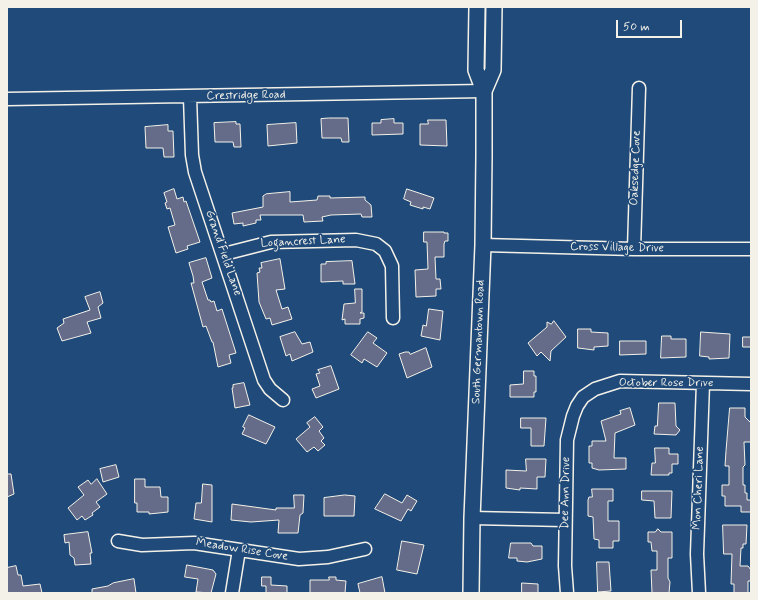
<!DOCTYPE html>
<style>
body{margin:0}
#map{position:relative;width:758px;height:600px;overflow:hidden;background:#1f4a7a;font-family:Mynerve,sans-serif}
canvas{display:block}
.frame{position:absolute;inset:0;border:8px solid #f4f1e8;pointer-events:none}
.scale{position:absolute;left:616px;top:20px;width:66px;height:18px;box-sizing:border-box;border:2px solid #f4f1e8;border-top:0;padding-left:5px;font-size:12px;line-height:14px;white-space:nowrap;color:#f4f1e8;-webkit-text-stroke:3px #1f4a7a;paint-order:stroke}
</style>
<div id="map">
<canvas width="758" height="600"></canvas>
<div class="frame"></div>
<div class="scale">50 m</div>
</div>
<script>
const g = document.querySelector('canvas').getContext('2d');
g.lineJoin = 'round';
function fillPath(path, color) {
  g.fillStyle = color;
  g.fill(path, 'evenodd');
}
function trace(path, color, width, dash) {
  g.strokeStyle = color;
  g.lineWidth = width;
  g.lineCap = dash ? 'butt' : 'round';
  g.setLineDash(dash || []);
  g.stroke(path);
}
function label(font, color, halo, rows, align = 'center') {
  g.font = font + ' Mynerve,sans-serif';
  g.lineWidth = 3.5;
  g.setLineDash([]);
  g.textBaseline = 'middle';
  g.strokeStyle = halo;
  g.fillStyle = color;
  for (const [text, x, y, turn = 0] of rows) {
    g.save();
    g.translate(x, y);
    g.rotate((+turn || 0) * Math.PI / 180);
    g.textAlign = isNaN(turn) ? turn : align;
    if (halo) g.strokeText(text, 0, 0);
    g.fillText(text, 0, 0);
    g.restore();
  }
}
const building = new Path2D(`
 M329 118H348L349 142H342L341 138H322L321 119Z
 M394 119V123H403V134L372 135V123H381V120Z
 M428 120H446L447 146 420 145V124H428Z
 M236 122V124H240L241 147H234L233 142H215L214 123Z
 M296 123 297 143 268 146 267 125Z
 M168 125V131H173L174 157H164L163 148H146L145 127Z
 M174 189 177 199 183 197 184 202 186 201 200 242 187 246 188 249 176 253 168 227 175 225 170 208 167 209 165 203 167 202 164 193Z
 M407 189 434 198 430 209 423 207V209L410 205 411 202 404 199Z
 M290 192V202L317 200 318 196H330V198L365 197V200L371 205 372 217H362L361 214 331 215 322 217 323 221 304 222 303 215H260L261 220H256V223L243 226V223L234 224 232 213 263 207V196L266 194Z
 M424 232H444V233H448V241H445L444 244V257H435L436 279H440L441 289H436V296L416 297 415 270 428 269 427 242H424Z
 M206 258 212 278 202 282 208 300H210L211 302 214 301 217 311 222 309 236 353 229 355 231 363 218 367 213 342H212L206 326 203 327 191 283H194L193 276 189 263Z
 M280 259 285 289 276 290 282 309 288 307 292 319 272 325 270 318 266 319 259 302 257 273 260 272 259 268H262L261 263Z
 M352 261 355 284H343V281L321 282V264H326V262Z
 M355 289H362V312L360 313H364V318L360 319V324H345V319L342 320 344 304 355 303Z
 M100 292 103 303 98 307 101 318 87 322 91 333 62 341 57 328 64 323 63 319 90 310 85 297Z
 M429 309 443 311 440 340 421 336 423 325 426 326Z
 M554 321 566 337 551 351 550 361 541 352 537 356 528 343 547 327V322L551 324Z
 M578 329H591V332L608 333V346L594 347V350L578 348Z
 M295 332 302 344 310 342 313 352 292 361 290 354 286 356 280 337Z
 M368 332 377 338 373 343 387 353 377 367 364 359 362 363 351 355Z
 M701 332 730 334 729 358 709 359V357L700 356Z
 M662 336H671V339H686V357L661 358Z
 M743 337H751V347H743Z
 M620 341H646V354L620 355Z
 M426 348 432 367 407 378 399 354 405 352H409L410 354Z
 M331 366 339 389 316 398 312 389 320 386 316 374 320 373 318 370Z
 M524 371H534V376H536V392H534V397H510V385L523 384Z
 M244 383 250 405 235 408 232 388H233V385Z
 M659 403H675L676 426 680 430 676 435 654 434 655 426H657Z
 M630 408 635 425 615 433 614 458H626V469L599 470 592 468V463H589V446H592V441H606L601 421 621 414 620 411Z
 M730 408H745V417L751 423V442H744L745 465 743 467V485H745V493H747V500H751V512H741V506H725V496H722V485H729V466H725L726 451Z
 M249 415 275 427 266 444 242 434 245 428 243 427Z
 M315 417 323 427 319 431 324 438 321 441 325 445 318 451 314 447 307 452 296 439 310 427 307 423Z
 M521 418H546L544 446H531V428H521Z
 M655 448H669V454H678V464H672V473H669V475H651L652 463H655Z
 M526 459H546L545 477H537V489L520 488V490L506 488V470L526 471Z
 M116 465 119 477 103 482 100 469Z
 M7 474H11L14 494 7 497Z
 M97 479 107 494 96 502 100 507 92 513 93 515 85 520 82 516 77 520 68 508 84 495 78 487 88 480 91 484Z
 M135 479H145V487H160L161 497H168V512L149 514V512H137V503H135Z
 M203 484 212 485V522L194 519 196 503H201Z
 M592 489H613V501H608V521H619V541H613V548H599V540L594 539 593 517 588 516V500L589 497H592Z
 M642 491H672L671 518H655L654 501 642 500Z
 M385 494 402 503 407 495 417 501 411 511 408 509 401 521 375 509Z
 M294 495H304L303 513 300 515 298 533H278L279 520 251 522 231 520 232 504 276 510V508H294Z
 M345 495 355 496 354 516H324V498Z
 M723 525H747L746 544H743V548H741L740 566H748L751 570V581H748V593H734V584H731L732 554H724Z
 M658 529 661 532H672V558H668V578L670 582 669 593H652L651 570H657V551H652L651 542H648V532H655Z
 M88 532 92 553H90L91 564 75 565 74 558 70 555 69 542 65 543 64 535Z
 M402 541 424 545 417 574 397 570Z
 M511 543H531L533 546H542V559L527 562 517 561V558H509Z
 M597 562H609L611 591 598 592Z
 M187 565 213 570 216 574 211 593 196 592 198 579 185 577Z
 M16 566 18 575H21L23 586 40 584 42 593H7V568Z
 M262 577H271V585L287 586V593H266V586H262Z
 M329 577H336V580L346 581 345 593H310V580H329Z
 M382 577 385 593H360L358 584Z
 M134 579 136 593H92V589L108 586 113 583Z
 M522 583 538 584V593H522Z`);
fillPath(building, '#656c89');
trace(building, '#f4f1e8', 1);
const minor = new Path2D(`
 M190 97 192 155 195 172 264 380 270 389 283 400
 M7 99 484 91
 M483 245 634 249H751
 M634 249 639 88
 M224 254 271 242 356 240 376 244 385 251 392 266 393 318
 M472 518 565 520
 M118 541 142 545 194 543 299 559 328 557 365 549
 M232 593 239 550
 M567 593 565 566 567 440 573 416 577 406 583 397 595 389 620 381 751 384
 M699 593 697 554 703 383`);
const major = new Path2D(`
 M484 91 493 70 494 7
 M471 593 472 518 483 245 484 156V91L476 70 477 7`);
trace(minor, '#f4f1e8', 15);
trace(major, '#f4f1e8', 18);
trace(minor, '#1f4a7a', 12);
trace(major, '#1f4a7a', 15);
label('12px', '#f4f1e8', '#1f4a7a', [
 ["Crestridge Road",246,96,-1],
 ["Oaksedge Cove",636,168,-88],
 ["Logancrest Lane",303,242,-3],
 ["Cross Village Drive",617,248,1],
 ["Grand Field Lane",223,253,71],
 ["South Germantown Road",479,342,-88],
 ["October Rose Drive",666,383],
 ["Mon Cheri Lane",699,488,-88],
 ["Dee Ann Drive",566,493,-89],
 ["Meadow Rise Cove",242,550,9]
]);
</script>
